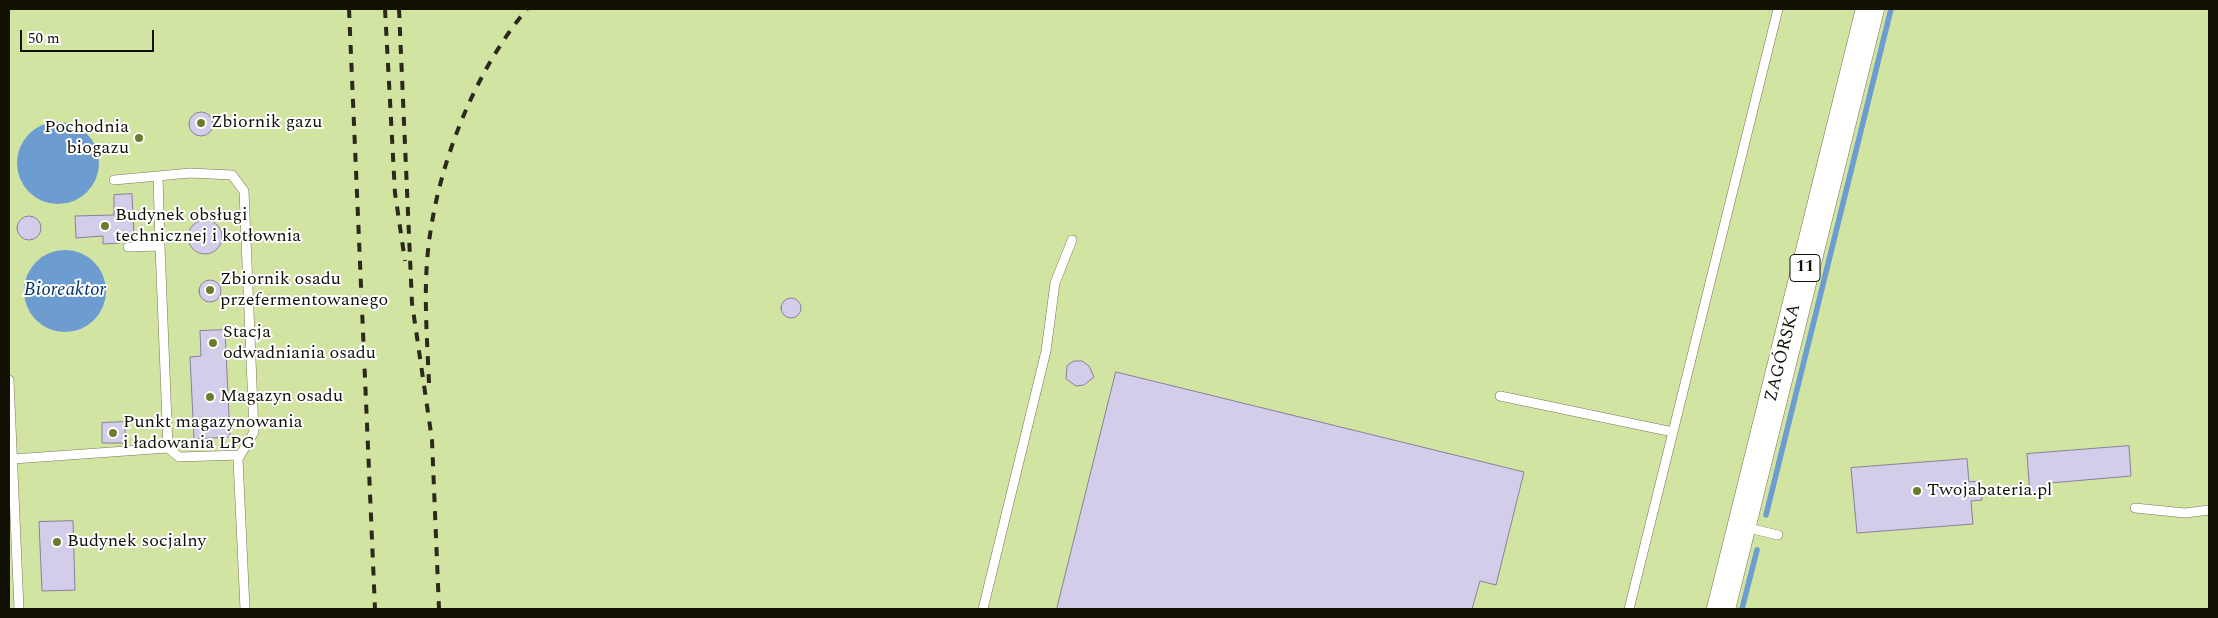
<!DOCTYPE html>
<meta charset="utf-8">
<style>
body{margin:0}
#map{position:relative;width:2218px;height:618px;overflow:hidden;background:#fdf3d5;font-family:Spectral,serif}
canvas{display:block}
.frame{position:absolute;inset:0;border:10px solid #131006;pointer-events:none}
.scale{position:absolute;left:20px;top:30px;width:134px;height:22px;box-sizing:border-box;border:2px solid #131006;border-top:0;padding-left:6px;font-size:15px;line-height:18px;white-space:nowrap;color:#131006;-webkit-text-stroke:4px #fff;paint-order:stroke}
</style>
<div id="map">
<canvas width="2218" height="618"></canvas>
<div class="frame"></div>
<div class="scale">50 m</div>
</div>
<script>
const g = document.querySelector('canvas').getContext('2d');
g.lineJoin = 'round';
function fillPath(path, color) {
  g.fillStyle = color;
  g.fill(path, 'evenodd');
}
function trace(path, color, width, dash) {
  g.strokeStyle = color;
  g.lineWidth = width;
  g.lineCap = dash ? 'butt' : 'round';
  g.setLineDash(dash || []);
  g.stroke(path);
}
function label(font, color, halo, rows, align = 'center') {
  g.font = font + ' Spectral,serif';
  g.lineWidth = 4;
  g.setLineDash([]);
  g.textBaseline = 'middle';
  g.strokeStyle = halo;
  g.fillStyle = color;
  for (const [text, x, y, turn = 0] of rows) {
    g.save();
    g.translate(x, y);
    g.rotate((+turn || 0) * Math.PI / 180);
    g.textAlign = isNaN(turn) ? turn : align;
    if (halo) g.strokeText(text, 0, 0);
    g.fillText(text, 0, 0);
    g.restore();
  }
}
fillPath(new Path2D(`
 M9 9H2209V609H9Z`), '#d2e4a2');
fillPath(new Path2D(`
 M17 163a41 41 0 1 1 82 0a41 41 0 1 1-82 0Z
 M24 291a41 41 0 1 1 82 0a41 41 0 1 1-82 0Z`), '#6d9cd1');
trace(new Path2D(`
 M1766 515 1891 9
 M1742 609 1757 550`), '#6d9cd1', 5.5);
const building = new Path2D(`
 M189 124a12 12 0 1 1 24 0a12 12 0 1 1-24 0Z
 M132 194 134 235 120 236V243L103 244V236L76 238 75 216 114 215V195Z
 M17 228a12 12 0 1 1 24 0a12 12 0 1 1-24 0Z
 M188 237a17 17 0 1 1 34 0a17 17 0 1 1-34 0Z
 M199 291a11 11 0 1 1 22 0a11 11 0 1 1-22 0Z
 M781 308a10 10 0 1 1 20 0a10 10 0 1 1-20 0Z
 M225 330 230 437 194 439 190 357 201 356 200 331Z
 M1074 361H1082L1089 366 1094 377 1084 385 1076 386 1066 379 1067 366Z
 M1116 372 1524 472 1496 585 1480 581 1472 609H1057Z
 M125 422V443H102V423Z
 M2129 446 2131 476 2050 483 2051 494 2030 496 2027 454Z
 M1967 459 1969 482 1980 481 1982 500 1971 501 1973 524 1857 533 1851 468Z
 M73 521 75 590 42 591 39 522Z`);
fillPath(building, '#d3cdea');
trace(building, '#87819c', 1);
const lane = new Path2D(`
 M114 180 158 176
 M160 246 158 176 190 173 232 175 244 191 254 432 238 459 245 609
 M9 380 19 609
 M1500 396 1673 432
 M168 448 179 457 240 455
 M13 459 168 448 160 246 128 247
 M2135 508 2185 513 2209 510
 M1744 527 1778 535
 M983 609 1046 351 1055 283 1072 240
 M1629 609 1778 9`);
const highway = new Path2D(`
 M1721 609 1870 9`);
trace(lane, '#7d7459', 10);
trace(highway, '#7d7459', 29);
trace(lane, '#fff', 9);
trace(highway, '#fff', 28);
trace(new Path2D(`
 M349 9 375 609
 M385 9 395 193 405 261
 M399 9 412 303 432 440 439 609
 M429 383C427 336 423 288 429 242 439 162 475 71 527 9`), '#2c281c', 4, [9, 9]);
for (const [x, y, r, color] of [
 [201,123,5,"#697d2d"],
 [139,138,5,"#697d2d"],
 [105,226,5,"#697d2d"],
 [210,290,5,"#697d2d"],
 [213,343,5,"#697d2d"],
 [210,397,5,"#697d2d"],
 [113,433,5,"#697d2d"],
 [1917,491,5,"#697d2d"],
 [57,542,5,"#697d2d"]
]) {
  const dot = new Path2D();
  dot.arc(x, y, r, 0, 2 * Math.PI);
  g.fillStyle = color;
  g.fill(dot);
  trace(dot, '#fff', 2);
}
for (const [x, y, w] of [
 [1805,268,30]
]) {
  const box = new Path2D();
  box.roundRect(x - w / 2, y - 13.5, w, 27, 4);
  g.fillStyle = '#fff';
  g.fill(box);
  trace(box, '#131006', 1);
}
label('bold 16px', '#131006', null, [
 ["11",1805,268]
]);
label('18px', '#131006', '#fff', [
 ["Zbiornik gazu",211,123],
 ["Pochodnia",129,128,"right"],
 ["biogazu",129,149,"right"],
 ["Budynek obsługi",115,216],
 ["technicznej i kotłownia",115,237],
 ["Zbiornik osadu",220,280],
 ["przefermentowanego",220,301],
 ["Stacja",223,333],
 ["odwadniania osadu",223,354],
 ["Magazyn osadu",220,397],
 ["Punkt magazynowania",123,423],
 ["i ładowania LPG",123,444],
 ["Twojabateria.pl",1927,491],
 ["Budynek socjalny",67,542]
], 'left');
label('18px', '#131006', '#fff', [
 ["ZAGÓRSKA",1784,353,-76]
]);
label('italic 19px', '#003566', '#fff', [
 ["Bioreaktor",65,291]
]);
</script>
